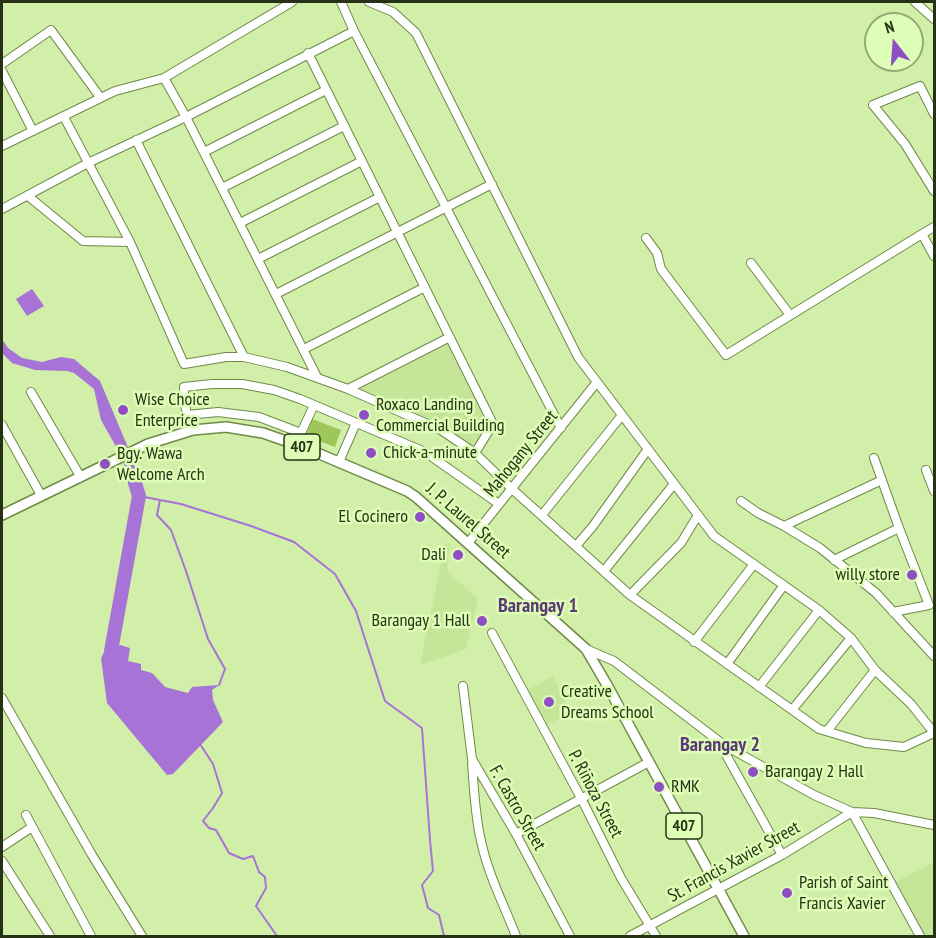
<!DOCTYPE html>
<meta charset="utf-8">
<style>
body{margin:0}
#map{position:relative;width:936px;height:938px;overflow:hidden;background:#d1efa9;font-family:"PT Sans Narrow",sans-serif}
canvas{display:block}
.frame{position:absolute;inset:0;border:3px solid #263116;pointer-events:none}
.north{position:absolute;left:864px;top:12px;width:60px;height:60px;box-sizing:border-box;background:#defdb6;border:2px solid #94ab76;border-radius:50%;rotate:343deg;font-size:16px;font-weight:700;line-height:24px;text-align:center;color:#263116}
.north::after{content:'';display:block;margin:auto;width:21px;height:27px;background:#8f4ec3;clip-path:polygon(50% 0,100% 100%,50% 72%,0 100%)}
</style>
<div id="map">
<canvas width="936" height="938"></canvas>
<div class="frame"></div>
<div class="north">N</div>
</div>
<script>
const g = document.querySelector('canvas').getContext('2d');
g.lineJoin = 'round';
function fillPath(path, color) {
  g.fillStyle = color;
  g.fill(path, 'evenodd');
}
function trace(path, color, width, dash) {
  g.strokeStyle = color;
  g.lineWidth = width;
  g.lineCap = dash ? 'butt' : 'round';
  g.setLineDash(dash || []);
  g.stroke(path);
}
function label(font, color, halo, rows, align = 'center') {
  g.font = font + ' "PT Sans Narrow",sans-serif';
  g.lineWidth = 5;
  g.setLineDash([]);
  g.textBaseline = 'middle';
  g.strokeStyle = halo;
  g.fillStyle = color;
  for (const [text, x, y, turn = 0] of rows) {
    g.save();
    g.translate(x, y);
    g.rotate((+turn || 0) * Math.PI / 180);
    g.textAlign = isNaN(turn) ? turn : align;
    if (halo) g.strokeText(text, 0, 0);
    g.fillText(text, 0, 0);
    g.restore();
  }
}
fillPath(new Path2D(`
 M449 343 491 423 475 450 355 391Z
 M445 543 450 544 447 571 478 599 466 649 420 665Z
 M553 676 571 713 544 726 526 691Z
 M934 862V936H924L894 883Z`), '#c5e699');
fillPath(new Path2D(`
 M312 419 341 430 335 447 306 436Z`), '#9dc859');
fillPath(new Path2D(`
 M32 289 44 306 27 316 16 299Z
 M2 339 8 348 22 358 42 362 61 357 74 359 100 381 127 445 140 482 135 492 119 452 101 420 94 389 74 373 67 371 35 370 12 363 2 353Z
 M120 645 130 648 128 661 141 664V670L152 673 165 687 188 693 192 687 219 685 212 690 213 700 223 722 173 774 167 775 107 703 101 658 106 649Z`), '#a773d6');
trace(new Path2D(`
 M139 496 181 504 251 526 294 542 335 574 356 611 385 701 422 728 430 840 433 871 422 885 428 908 439 915 444 936
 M160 500 157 515 171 530 186 571 208 639 225 669 219 685
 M200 744 213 764 222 793 213 808 203 821 209 828 216 830 229 853 243 859 253 856 259 872 265 877 266 888 256 906 277 936`), '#a773d6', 2);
trace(new Path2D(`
 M110 663 111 651 139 496 132 473`), '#a773d6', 14);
const minor = new Path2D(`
 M341 2 354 31 561 428
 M369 2 393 12 416 33 578 357 714 536 819 610 851 638 875 670 911 704 934 733
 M915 2 934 19
 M308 53 493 424 475 453
 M2 64 51 30 100 97
 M2 71 33 131
 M164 78 186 117 317 377
 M934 114 920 86 873 105 905 144 934 191
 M64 117 130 242 184 364 226 357H244L287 367 348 389 441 430 475 453 512 489 630 595 819 729 866 743 904 747 934 733
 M136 140 244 357
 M2 146 115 91 164 78 292 2
 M204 152 326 90
 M222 188 344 126
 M28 196 83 241 130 242
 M2 209 88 163 186 117 354 31
 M240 223 362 161
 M934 227 922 234 934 256
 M646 238 657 253 661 269 726 355 922 234
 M258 259 380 197
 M751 263 790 315
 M276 294 492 184
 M304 349 425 287
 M348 389 450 337
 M31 392 80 476
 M314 405 301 433 259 417 218 412 187 415 184 400V387L212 384H242L274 390 300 399 425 452 496 502
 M2 425 41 495
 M874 458 899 528 929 605 893 612
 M339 462 356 423
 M926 470 934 491
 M741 501 758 513 784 526 820 548 876 593 934 656
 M542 515 622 415
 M784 526 882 480
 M468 543 597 382
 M576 546 593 526 648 449
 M834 560 899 528
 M604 571 674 484
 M630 595 681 543 698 515
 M492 633 581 798 621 878 656 936
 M694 642 754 564
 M586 649 614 661 724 745 814 795 852 812 874 813 934 825
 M727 664 784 585
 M463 686 472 759 516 834 570 936
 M759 687 819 610
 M2 698 92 855 142 936
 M792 710 851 638
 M827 731 875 670
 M724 745 725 753 782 855
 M472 763C474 789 475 816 481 841 488 874 504 905 516 936
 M26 815 91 936
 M516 834 649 762
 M2 847 32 827
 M2 861 50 936
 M630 936 782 855 852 812 920 936`);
const major = new Path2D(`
 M2 515 148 444 193 430 226 427 263 433 303 447 407 491 416 497 586 649 607 685 744 936`);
trace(minor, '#6f8a48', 10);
trace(major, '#6f8a48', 12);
trace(minor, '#fff', 8);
trace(major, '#fff', 9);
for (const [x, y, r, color] of [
 [123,410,6,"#8f4ec3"],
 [364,415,6,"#8f4ec3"],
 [371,453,6,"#8f4ec3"],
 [105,464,6,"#8f4ec3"],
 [420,517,6,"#8f4ec3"],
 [458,555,6,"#8f4ec3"],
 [912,575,6,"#8f4ec3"],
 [482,621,6,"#8f4ec3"],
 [549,702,6,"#8f4ec3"],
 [753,772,6,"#8f4ec3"],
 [659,787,6,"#8f4ec3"],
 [787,893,6,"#8f4ec3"]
]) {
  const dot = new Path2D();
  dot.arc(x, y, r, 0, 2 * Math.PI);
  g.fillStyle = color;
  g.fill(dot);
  trace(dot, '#defdb6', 2);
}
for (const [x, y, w] of [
 [302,447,36],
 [684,826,36]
]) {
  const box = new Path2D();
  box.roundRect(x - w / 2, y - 13, w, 26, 4.5);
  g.fillStyle = '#defdb6';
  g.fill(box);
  trace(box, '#263116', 1.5);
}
label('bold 16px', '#263116', null, [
 ["407",302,447],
 ["407",684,826]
]);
label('18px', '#263116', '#defdb6', [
 ["Wise Choice",135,400],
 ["Enterprice",135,421],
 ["Roxaco Landing",376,405],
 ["Commercial Building",376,426],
 ["Chick-a-minute",383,453],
 ["Bgy. Wawa",117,454],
 ["Welcome Arch",117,475],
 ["El Cocinero",408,517,"right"],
 ["Dali",446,555,"right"],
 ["willy store",900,575,"right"],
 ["Barangay 1 Hall",470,621,"right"],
 ["Creative",561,692],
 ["Dreams School",561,713],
 ["Barangay 2 Hall",765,772],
 ["RMK",671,787],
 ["Parish of Saint",799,883],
 ["Francis Xavier",799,904]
], 'left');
label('18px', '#263116', '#defdb6', [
 ["Mahogany Street",521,454,-51],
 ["J. P. Laurel Street",468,521,41],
 ["P. Riñoza Street",595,794,62],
 ["F. Castro Street",517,808,60],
 ["St. Francis Xavier Street",734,862,-29]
]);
label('bold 20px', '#593a74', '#defdb6', [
 ["Barangay 1",538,606],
 ["Barangay 2",720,745]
]);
</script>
